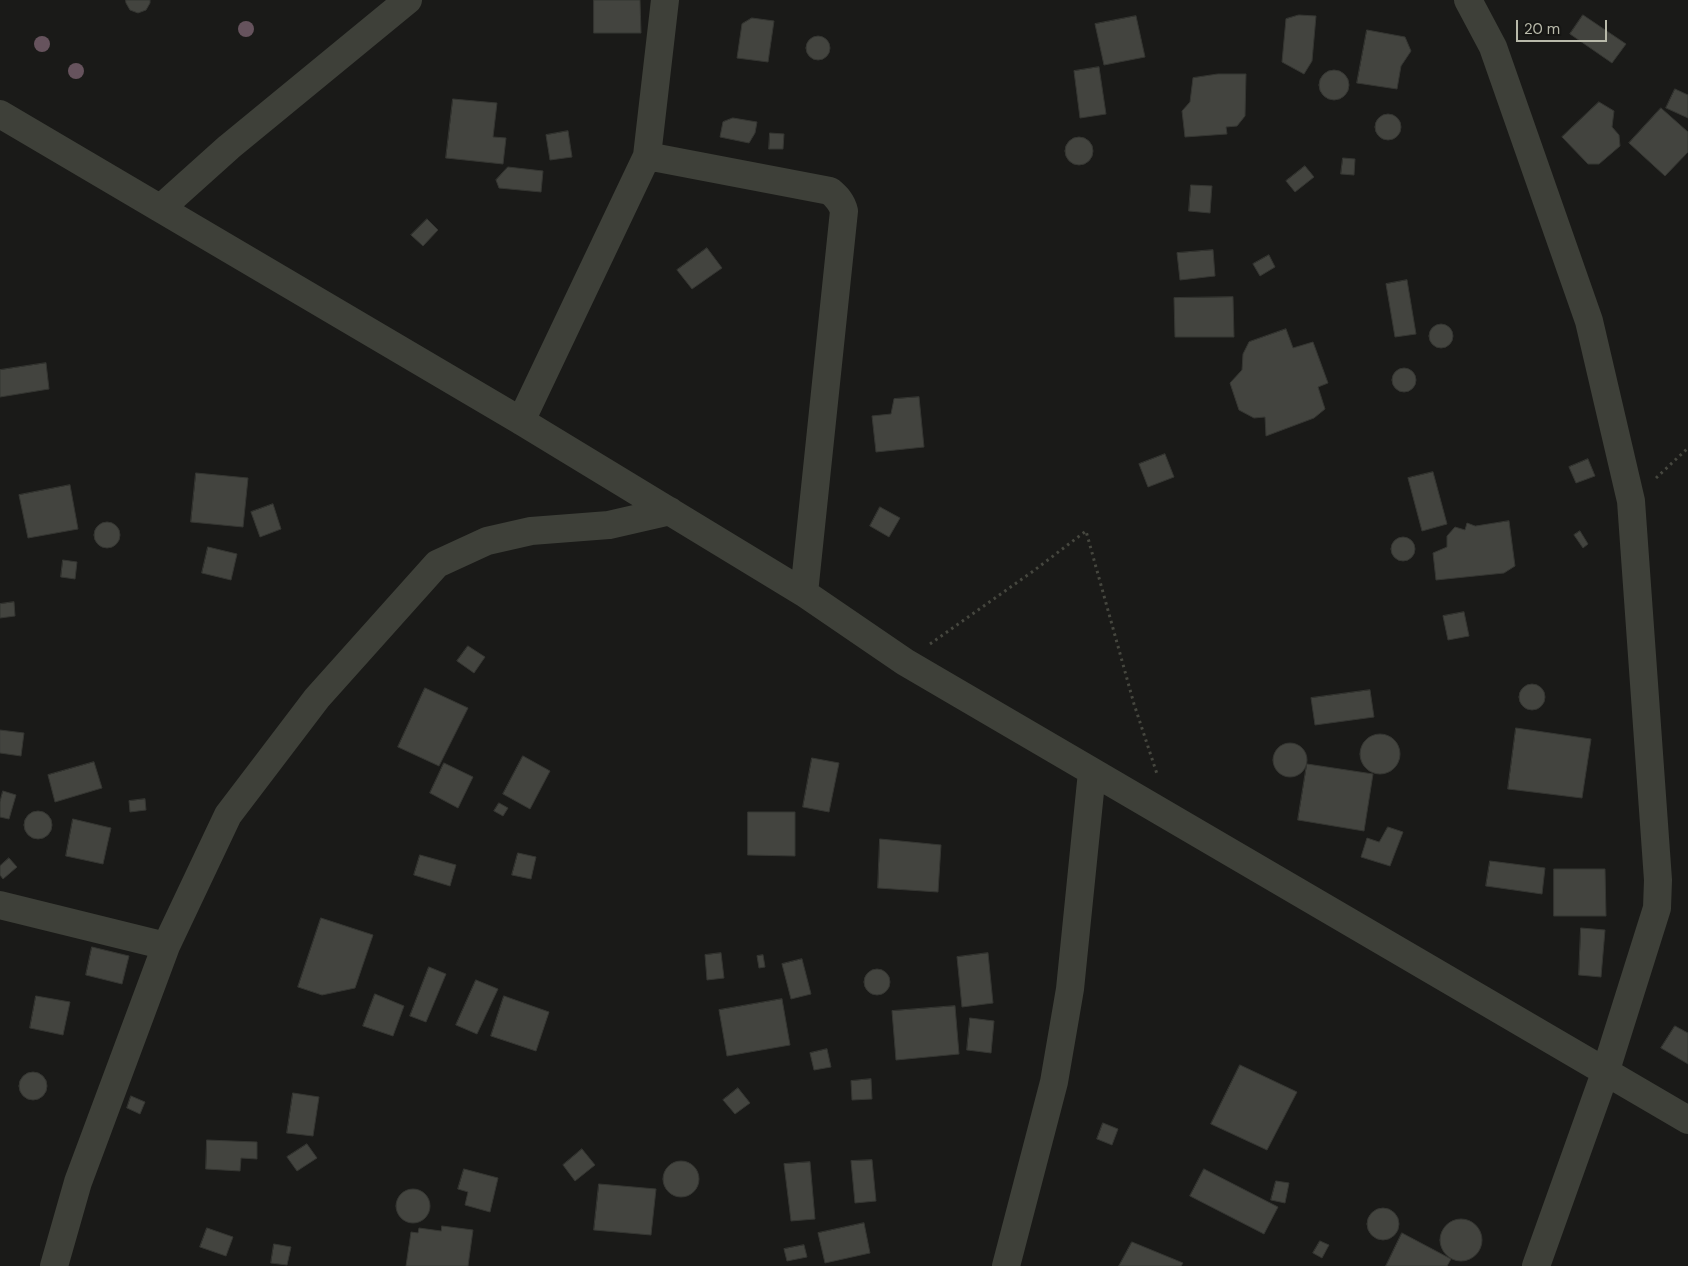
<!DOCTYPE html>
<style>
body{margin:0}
#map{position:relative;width:1688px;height:1266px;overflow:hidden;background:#1a1a18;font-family:"DM Sans",sans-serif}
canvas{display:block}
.scale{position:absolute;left:1516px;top:20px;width:91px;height:22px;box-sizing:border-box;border:2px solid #b9baaa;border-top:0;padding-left:6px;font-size:15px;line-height:18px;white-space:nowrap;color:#b9baaa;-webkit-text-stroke:4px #151513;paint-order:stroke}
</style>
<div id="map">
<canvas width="1688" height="1266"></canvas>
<div class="scale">20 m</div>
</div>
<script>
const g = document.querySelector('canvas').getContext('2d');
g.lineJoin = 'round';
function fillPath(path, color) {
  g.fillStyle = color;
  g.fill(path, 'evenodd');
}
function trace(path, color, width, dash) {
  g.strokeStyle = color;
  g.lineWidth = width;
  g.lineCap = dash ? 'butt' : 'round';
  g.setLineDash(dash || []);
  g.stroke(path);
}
const building = new Path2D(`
 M126 0H150V3L146 10 138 13 130 10 126 3Z
 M594 0H640L641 33H594Z
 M1299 15 1316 16 1312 61 1304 74 1282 62 1286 19Z
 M1583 15 1626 44 1612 63 1570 34Z
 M1136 16 1145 57 1104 65 1095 24Z
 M752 18 774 21 768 62 737 58 742 24Z
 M1367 30 1405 37 1411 51 1401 66 1397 89 1357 83Z
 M806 48a12 12 0 1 1 24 0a12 12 0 1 1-24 0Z
 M1099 67 1106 114 1080 118 1074 71Z
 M1319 85a15 15 0 1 1 30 0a15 15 0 1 1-30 0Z
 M1218 74H1246L1245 116 1237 126 1226 127 1227 134 1185 137 1182 111 1190 102 1193 78Z
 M1675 89 1688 95V118L1666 108Z
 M453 99 497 103 493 137 506 138 503 164 446 158Z
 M1599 102 1614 111 1612 127 1619 135 1620 146 1599 164H1588L1562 137Z
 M1661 108 1688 132V152L1665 176 1629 143Z
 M1375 127a13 13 0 1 1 26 0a13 13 0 1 1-26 0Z
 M733 118 757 122 755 133 749 143 720 137 723 122Z
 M568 131 572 157 550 160 546 135Z
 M770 133 784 134 783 149H769Z
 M1065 151a14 14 0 1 1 28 0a14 14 0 1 1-28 0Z
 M1343 158 1355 159 1354 175 1341 174Z
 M1305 166 1314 177 1295 192 1286 181Z
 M508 167 543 171 541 192 499 188 496 180Z
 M1191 185 1212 186 1210 213 1189 211Z
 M427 219 438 230 423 246 411 235Z
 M707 248 722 268 692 289 677 270Z
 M1213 250 1215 276 1180 280 1177 253Z
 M1269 255 1275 267 1260 276 1253 264Z
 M1407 280 1416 334 1395 337 1386 284Z
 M1233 297 1234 337H1175L1174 298Z
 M1429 336a12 12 0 1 1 24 0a12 12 0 1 1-24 0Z
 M1286 329 1293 348 1313 342 1328 383 1318 387 1325 409 1314 418 1266 436 1265 417 1254 418 1239 410 1230 383 1242 370 1243 354 1249 342Z
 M46 363 49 389 0 397V370Z
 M1392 380a12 12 0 1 1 24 0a12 12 0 1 1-24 0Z
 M919 397 924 447 876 452 872 416 891 414 894 399Z
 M1165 454 1174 477 1148 487 1139 464Z
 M1588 459 1595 476 1576 483 1569 467Z
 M1433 472 1447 524 1422 531 1408 478Z
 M196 473 248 478 243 527 191 522Z
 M70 485 78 529 28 538 19 495Z
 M273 504 281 529 260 537 251 512Z
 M880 507 900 518 889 537 870 526Z
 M1509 521 1515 566 1504 573 1436 580 1433 553 1447 547V536L1455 527 1465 530 1467 523 1475 526Z
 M94 535a13 13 0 1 1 26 0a13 13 0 1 1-26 0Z
 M1580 531 1588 544 1583 548 1574 535Z
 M1391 549a12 12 0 1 1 24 0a12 12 0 1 1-24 0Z
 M208 547 237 554 231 580 202 573Z
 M63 560 77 562 75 579 61 577Z
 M14 602 15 616 0 618V604Z
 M1464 612 1469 636 1448 640 1443 616Z
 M468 646 485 657 474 673 457 661Z
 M1519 697a13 13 0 1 1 26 0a13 13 0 1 1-26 0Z
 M425 688 468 708 439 766 398 747Z
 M1370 690 1374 717 1315 725 1311 698Z
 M1516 728 1591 739 1582 798 1508 789Z
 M0 730 24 733 21 756 0 753Z
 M1360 754a20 20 0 1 1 40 0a20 20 0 1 1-40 0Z
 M1273 760a17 17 0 1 1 34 0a17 17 0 1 1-34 0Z
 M523 756 550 771 530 809 503 794Z
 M812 758 839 763 829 812 803 807Z
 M94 762 102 788 55 802 48 775Z
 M444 763 473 777 458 808 430 793Z
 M1307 764 1373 774 1364 831 1298 820Z
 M3 791 16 795 9 819 0 817V802Z
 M145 799 146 810 130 812 129 801Z
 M499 803 508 808 503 816 494 811Z
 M24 825a14 14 0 1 1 28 0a14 14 0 1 1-28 0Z
 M748 812H795V856L748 855Z
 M73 819 111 828 103 864 66 856Z
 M1388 827 1403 832 1390 866 1361 857 1367 838 1379 842Z
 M880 839 941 845 938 892 878 888Z
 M518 853 536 857 531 879 512 875Z
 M420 855 456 865 450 886 414 875Z
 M9 858 17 867 3 879 0 875V866Z
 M1490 861 1545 868 1542 894 1486 886Z
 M1554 869H1605L1606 916H1554Z
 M321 918 373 935 355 988 322 995 298 987Z
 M1581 928 1605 930 1601 977 1579 975Z
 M92 947 129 956 122 984 86 975Z
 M721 953 724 978 707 980 705 955Z
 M988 953 993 1003 962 1007 957 957Z
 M763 955 765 967 759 968 757 956Z
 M802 959 811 994 791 999 782 964Z
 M429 967 446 974 426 1022 410 1016Z
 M864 982a13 13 0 1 1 26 0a13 13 0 1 1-26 0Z
 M476 980 498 989 477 1034 456 1025Z
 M375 994 404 1006 393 1036 363 1026Z
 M36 996 70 1002 63 1035 30 1028Z
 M504 996 549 1012 536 1051 491 1036Z
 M782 999 790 1045 727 1056 719 1010Z
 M955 1006 959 1054 896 1060 892 1011Z
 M970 1018 994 1021 991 1053 967 1050Z
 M1675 1026 1688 1033V1064L1661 1048Z
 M827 1049 831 1067 814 1070 810 1053Z
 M1240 1065 1297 1092 1267 1150 1211 1124Z
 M19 1086a14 14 0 1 1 28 0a14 14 0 1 1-28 0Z
 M871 1079 872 1099 852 1100 851 1081Z
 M738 1088 750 1103 735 1114 723 1100Z
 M293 1093 319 1097 313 1136 287 1133Z
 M131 1096 145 1102 140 1114 127 1108Z
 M1103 1123 1118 1129 1112 1145 1097 1139Z
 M207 1140 257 1142V1159L241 1158 240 1171 206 1169Z
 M307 1144 317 1158 297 1171 287 1157Z
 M582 1149 595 1165 575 1181 563 1165Z
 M872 1160 876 1201 855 1203 851 1161Z
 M663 1179a18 18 0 1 1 36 0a18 18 0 1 1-36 0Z
 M810 1162 815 1219 791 1221 784 1164Z
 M464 1169 498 1178 490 1212 465 1205 468 1192 458 1189Z
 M1204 1169 1278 1207 1264 1234 1190 1196Z
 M1276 1181 1289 1183 1285 1203 1271 1200Z
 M599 1184 656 1189 651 1235 594 1230Z
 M396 1206a17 17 0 1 1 34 0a17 17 0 1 1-34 0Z
 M1367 1224a16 16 0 1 1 32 0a16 16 0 1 1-32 0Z
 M1440 1240a21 21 0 1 1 42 0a21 21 0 1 1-42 0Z
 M864 1223 870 1253 825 1263 818 1233Z
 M442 1226 473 1230 468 1266H406L411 1232 418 1233 419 1228 441 1231Z
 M207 1228 233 1237 226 1256 200 1247Z
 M1402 1233 1451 1259 1447 1266H1386Z
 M1320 1241 1329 1245 1322 1258 1313 1253Z
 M1132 1242 1183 1263 1181 1266H1119Z
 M274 1244 291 1247 287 1265 271 1263Z
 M804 1245 807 1257 787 1261 784 1249Z`);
fillPath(building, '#43443f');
trace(building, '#353632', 1);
trace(new Path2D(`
 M1656 478 1688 448
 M930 644 1032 572 1086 531 1134 704 1157 774`), '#46473f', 3, [2.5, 4]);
trace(new Path2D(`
 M1468 0 1493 47 1589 321 1631 501 1658 880 1657 908 1605 1073 1536 1266
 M0 114 521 421 804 593 905 662 1688 1120
 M647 156 830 191C837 197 842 202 844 211L804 593
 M161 208 229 147 408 0
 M521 421 647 156 665 0
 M0 905 166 946
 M54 1266 78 1182 166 946 228 815 317 698 437 564 487 541 531 531 609 525 670 511
 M1006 1266 1054 1082 1070 989 1092 772`), '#3e4039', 28);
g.fillStyle = '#66535d';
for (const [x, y] of [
 [246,29],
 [42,44],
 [76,71]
]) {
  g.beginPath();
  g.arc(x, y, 8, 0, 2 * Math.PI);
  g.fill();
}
</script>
